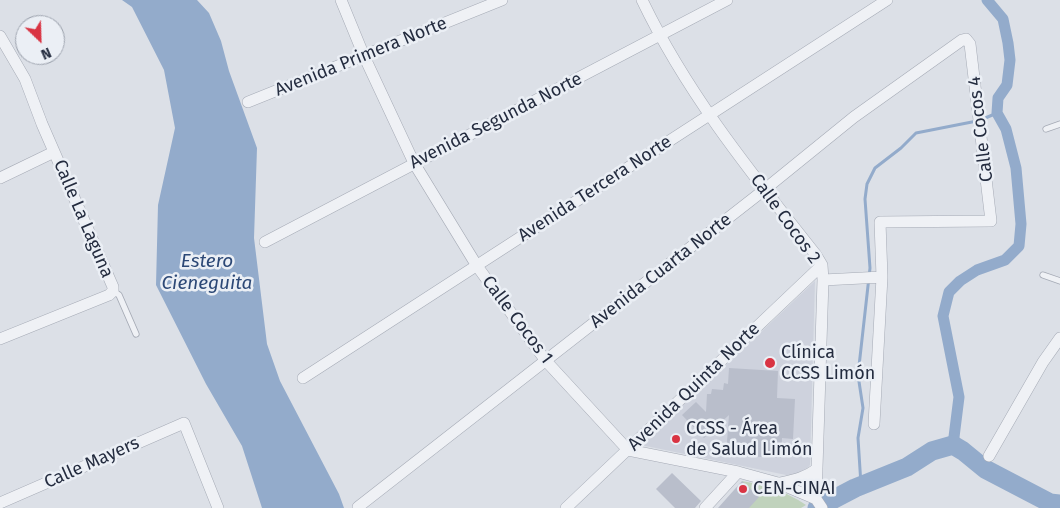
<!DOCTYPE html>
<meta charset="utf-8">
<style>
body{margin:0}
#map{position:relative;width:1060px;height:508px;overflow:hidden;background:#dce0e7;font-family:"Fira Sans",sans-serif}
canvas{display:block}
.north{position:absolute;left:15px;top:15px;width:50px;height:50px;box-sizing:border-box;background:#ebeff5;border:1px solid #9ba1ac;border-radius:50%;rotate:156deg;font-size:14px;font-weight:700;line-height:20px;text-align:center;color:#242c3f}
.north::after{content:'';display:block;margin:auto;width:18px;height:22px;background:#d93443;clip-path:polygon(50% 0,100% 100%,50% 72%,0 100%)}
</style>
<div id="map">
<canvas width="1060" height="508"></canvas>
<div class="north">N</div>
</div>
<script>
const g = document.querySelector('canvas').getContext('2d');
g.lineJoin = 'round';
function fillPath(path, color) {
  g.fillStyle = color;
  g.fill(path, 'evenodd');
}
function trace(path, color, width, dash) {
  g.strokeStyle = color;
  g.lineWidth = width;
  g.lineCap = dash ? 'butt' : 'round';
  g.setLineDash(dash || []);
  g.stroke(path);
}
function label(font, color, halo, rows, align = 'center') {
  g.font = font + ' "Fira Sans",sans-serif';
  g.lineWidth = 5;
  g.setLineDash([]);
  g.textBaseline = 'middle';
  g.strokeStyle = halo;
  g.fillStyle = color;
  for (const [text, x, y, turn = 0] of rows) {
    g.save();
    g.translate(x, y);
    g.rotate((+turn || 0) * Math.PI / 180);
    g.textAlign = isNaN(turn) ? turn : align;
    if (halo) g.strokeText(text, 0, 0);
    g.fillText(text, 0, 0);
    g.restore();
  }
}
fillPath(new Path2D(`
 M815 281 810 465 803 473 791 476 641 445Z`), '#ced2dd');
fillPath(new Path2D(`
 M742 481C769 486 783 490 806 505L801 508H749Z`), '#c0d2bc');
fillPath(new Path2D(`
 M122 0H197L209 13 221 41 229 71 257 148 254 238 267 344 280 381 339 494 344 508H262L242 446 206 384 156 285 158 205 175 128 164 70 132 7Z`), '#93abcb');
trace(new Path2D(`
 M983 119 997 113
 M861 485 858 438 863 408 858 375 870 268 865 199 867 184 875 168 901 148 916 133 977 121`), '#93abcb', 3);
trace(new Path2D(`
 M953 445 959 397 943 316 949 292 960 281 977 270 1005 260 1019 246 1021 224 1016 168 1006 129 997 113 998 98 1007 85 1010 60 1008 43 1003 19 987 0`), '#93abcb', 11);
trace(new Path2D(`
 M817 508 855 488 907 467 932 451 953 445 963 451 985 469 1050 503 1060 504`), '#93abcb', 19);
fillPath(new Path2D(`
 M729 368 778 371 777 398 795 399 793 439 782 438 781 458 726 455 729 415 704 438 682 415 696 402 706 412 707 394H711L712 389 723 390 724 383 728 384Z
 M672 473 701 501 695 508H675L656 489Z
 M742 481 759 497 749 508H718Z`), '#b9becb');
const lane = new Path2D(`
 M1046 129 1060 124
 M1043 275 1060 281
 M113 291 119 295 136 334`);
const street = new Path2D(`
 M341 0 364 56 414 163 477 266 546 361 628 450 738 472 778 483 816 499 822 508
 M642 0C687 94 752 174 816 255L822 265 823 280 816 499
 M0 36 25 79 42 124 113 287V291L109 295 0 339
 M248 102 502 0
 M0 178 54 152
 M265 242 727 0
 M823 280 882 277
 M303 378 887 0
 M989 456 1043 362 1060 338
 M780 483C794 480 805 478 817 469
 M0 503 184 423 218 508
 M358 507 764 190 854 117 962 40 966 39 970 44 991 221 880 222 882 277 874 424
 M566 508 822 265
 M705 508 738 472`);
trace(lane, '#a5aab5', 7);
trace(street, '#a5aab5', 12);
trace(lane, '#eff1f5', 5.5);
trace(street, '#eff1f5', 11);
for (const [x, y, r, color] of [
 [770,363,6,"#d93443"],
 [676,439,5,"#d93443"],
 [743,489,5,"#d93443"]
]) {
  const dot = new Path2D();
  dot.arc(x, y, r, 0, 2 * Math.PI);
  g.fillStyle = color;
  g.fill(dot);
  trace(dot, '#ebeff5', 2);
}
label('18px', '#242c3f', '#ebeff5', [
 ["Avenida Primera Norte",361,57,-22],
 ["Avenida Segunda Norte",496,121,-27],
 ["Calle Cocos 4",981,129,-97],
 ["Avenida Tercera Norte",595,189,-33],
 ["Calle La Laguna",83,219,67],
 ["Calle Cocos 2",785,219,54],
 ["Avenida Cuarta Norte",661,271,-38],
 ["Calle Cocos 1",517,320,53],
 ["Avenida Quinta Norte",694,387,-44],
 ["Calle Mayers",92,463,-24]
]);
label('18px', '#242c3f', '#ebeff5', [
 ["Clínica",781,353],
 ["CCSS Limón",781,374],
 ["CCSS - Área",686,429],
 ["de Salud Limón",686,450],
 ["CEN-CINAI",753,489]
], 'left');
label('italic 19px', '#2c4876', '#ebeff5', [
 ["Estero",207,262],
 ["Cieneguita",207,284]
]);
</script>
